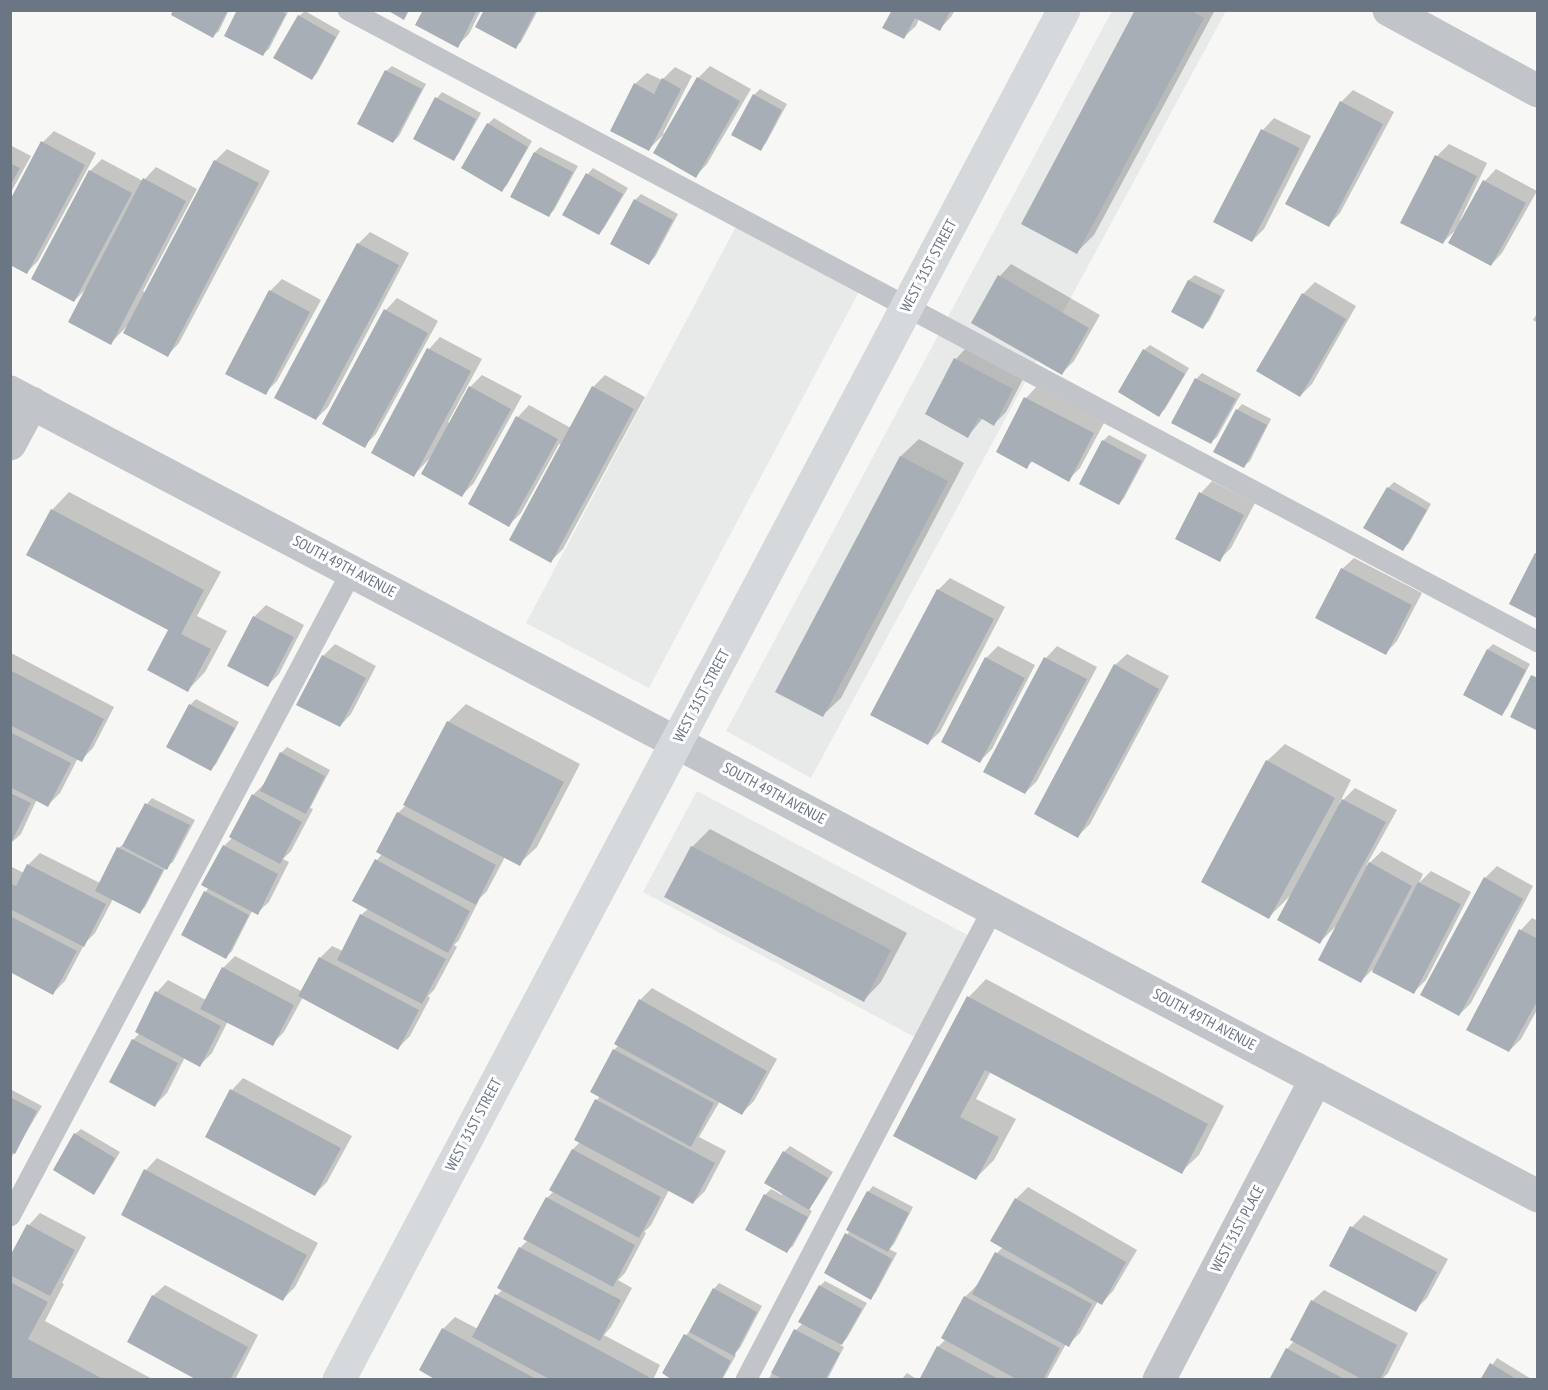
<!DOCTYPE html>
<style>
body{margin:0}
#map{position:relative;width:1548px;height:1390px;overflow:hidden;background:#f7f8f5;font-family:"PT Sans Narrow",sans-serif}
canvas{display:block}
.frame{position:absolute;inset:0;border:12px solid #6a7683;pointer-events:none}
</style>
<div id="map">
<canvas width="1548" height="1390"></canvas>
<div class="frame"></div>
</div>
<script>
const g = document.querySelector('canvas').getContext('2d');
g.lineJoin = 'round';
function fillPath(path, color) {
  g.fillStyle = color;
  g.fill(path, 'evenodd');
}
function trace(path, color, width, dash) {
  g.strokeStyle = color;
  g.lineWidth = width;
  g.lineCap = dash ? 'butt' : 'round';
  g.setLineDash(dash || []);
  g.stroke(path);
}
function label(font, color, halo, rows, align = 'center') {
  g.font = font + ' "PT Sans Narrow",sans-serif';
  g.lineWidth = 6;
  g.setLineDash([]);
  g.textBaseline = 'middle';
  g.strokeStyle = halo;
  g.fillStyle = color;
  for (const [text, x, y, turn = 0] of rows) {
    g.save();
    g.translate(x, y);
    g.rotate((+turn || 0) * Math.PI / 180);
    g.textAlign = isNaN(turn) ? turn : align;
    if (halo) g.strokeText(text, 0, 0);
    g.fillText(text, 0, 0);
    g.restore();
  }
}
fillPath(new Path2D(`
 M1112 11H1226L811 778 726 731Z
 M740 219 863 284 649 688 526 623Z
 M697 791 977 940 924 1042 643 892Z`), '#e8e9e9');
fillPath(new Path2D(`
 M175 10H229L219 31 213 36Z
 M239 10H289L269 49 263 54Z
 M425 10H481L469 34 457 46Z
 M486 10H538L521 42 515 47Z
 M893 10H955L951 17 940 29 919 19 916 26 904 37Z
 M1137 10H1215L1094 235 1077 252Z
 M305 11 340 31 317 73 312 79 299 16Z
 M392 66 426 84 399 136 393 142 386 71Z
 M710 66 751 89 707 164 696 176 664 134 649 149 635 84 647 73 662 80 675 67 692 76 663 133 666 134 698 78Z
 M760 89 787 104 766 143 760 149 754 95Z
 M1353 90 1394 112 1340 213 1329 225 1341 102Z
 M442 92 481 113 459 153 454 159 437 98Z
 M494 118 532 141 507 185 502 190 488 124Z
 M1274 118 1311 136 1264 229 1252 241 1263 130Z
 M54 131 96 153 38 261 27 272 43 142Z
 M1449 144 1487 163 1460 220 1462 221 1485 181 1496 169 1537 191 1502 253 1491 265 1458 228 1443 242 1402 222 1437 156Z
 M10 145 31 156 10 194Z
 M540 147 578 166 554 210 549 215 535 152Z
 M227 149 270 171 179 343 168 355 127 326 111 343 87 288 74 301 90 171 102 159 143 181 156 167 197 189 143 291 146 293 215 161Z
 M593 168 628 188 604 228 599 234 564 214 588 174Z
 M641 194 678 214 655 257 649 263 635 200Z
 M370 232 409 253 328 407 316 419 358 244Z
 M1011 264 1100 315 1074 361 1062 373 1000 276Z
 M1195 275 1225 290 1209 321 1203 327 1173 311 1189 280Z
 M282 279 321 300 277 381 265 393 270 291Z
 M1315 282 1356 306 1312 384 1300 396 1303 294Z
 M397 298 438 321 376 434 364 446 386 310Z
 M1538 312V323L1533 320Z
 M440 337 482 359 448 422 450 424 471 386 482 375 522 396 474 483 462 495 430 458 414 475 429 349Z
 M1150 345 1189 368 1165 409 1159 415 1144 350Z
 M967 347 1024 377 1006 412 994 424 983 418 968 436 927 414 956 359Z
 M1202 373 1241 394 1217 437 1211 442 1173 422 1197 378Z
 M605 375 645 397 563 549 551 561 562 445 559 444 521 513 509 525 470 503 518 417 529 405 571 428 593 387Z
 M1037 386 1105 421 1080 468 1068 480 1033 461 1026 467V398Z
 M1242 404 1271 419 1250 461 1244 466 1237 410Z
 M1109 435 1147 455 1124 498 1119 504 1103 441Z
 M919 439 964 463 841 698 823 715 777 691 901 456Z
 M1212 481 1255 503 1231 548 1219 560 1201 493Z
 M1394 482 1431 504 1409 543 1403 549 1388 488Z
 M69 492 221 572 197 616 227 631 205 672 188 690 170 630 52 510Z
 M1354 558 1422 593 1397 641 1386 653 1342 569Z
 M950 578 1005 607 940 732 928 743 938 590Z
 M266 605 304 625 279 674 267 686 254 617Z
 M335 644 376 666 351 714 340 726 323 656Z
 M1493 644 1530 664 1507 708 1502 714 1488 649Z
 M998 646 1035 665 992 749 980 761 986 658Z
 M1057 646 1097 667 1037 781 1025 793 985 772 1046 658Z
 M11 653 114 707 93 748 81 760 78 758 60 793 48 805 37 799 21 834 10 844Z
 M1127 654 1169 676 1090 824 1078 836 1115 665Z
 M196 699 239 722 216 764 211 769 168 746 190 705Z
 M466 704 580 764 537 847 519 864 505 857 487 891 480 898 459 940 454 945 457 947 434 990 428 996 430 998 410 1036 398 1048 303 997 284 1032 272 1044 228 1021 212 1053 200 1065 185 1057 167 1093 155 1105 133 1040 140 1033 157 992 168 980 206 1000 223 968 235 956 303 992 320 958 332 946 343 951 361 915 368 909 354 901 377 860 382 854 398 813 406 805 448 722Z
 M1285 744 1351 780 1339 804 1355 788 1397 810 1366 866 1382 851 1423 874 1419 883 1431 871 1471 892 1426 980 1414 992 1372 970 1361 981 1337 925 1320 942 1291 895 1269 917 1267 761Z
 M287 747 330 770 310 808 313 809 291 851 283 859 289 862 269 902 257 913 252 911 232 951 226 957 205 892 209 888 224 846 233 837 253 795 265 783 281 753Z
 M152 798 195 820 173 862 166 867 145 907 140 912 113 899 95 933 85 943 65 981 53 993 10 970V866L24 873 28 865 40 853 100 883 118 848 126 843 147 804Z
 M710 829 907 933 881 982 864 1000 692 847Z
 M1497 866 1533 886 1471 1003 1459 1015 1485 878Z
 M1532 918 1538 921V1008L1521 1039 1509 1051 1521 930Z
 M986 979 1224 1106 1199 1155 1181 1172 991 1071 976 1099 1016 1119 994 1160 976 1178 896 1135 969 997Z
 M652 988 777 1059 754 1101 742 1113 720 1101 699 1137 726 1151 705 1191 693 1203 669 1190 651 1225 644 1232 646 1233 625 1273 618 1280 632 1288 611 1327 604 1335 660 1365 653 1380H439L443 1329 455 1317 478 1329 497 1295 503 1289 499 1287 520 1248 528 1240 547 1198 554 1191 551 1189 573 1149 580 1142 597 1100 600 1096 592 1091 615 1049 619 1045 640 1000Z
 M243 1078 352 1136 327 1182 315 1194 232 1090Z
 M10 1089 42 1106 10 1160Z
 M81 1129 120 1152 99 1187 93 1193 75 1134Z
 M790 1146 833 1172 814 1202 808 1209 812 1211 793 1246 787 1251 765 1195 771 1189 782 1195 783 1193 766 1183 784 1152Z
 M157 1158 318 1243 295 1287 283 1299 146 1170Z
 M873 1186 913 1207 894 1244 889 1249 897 1253 876 1292 871 1298 826 1273 850 1230 868 1192Z
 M1028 1187 1137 1250 1113 1291 1102 1303 1098 1301 1080 1333 1068 1345 1066 1344 1046 1380H921L938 1347 946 1339 965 1297 977 1285 997 1253 1003 1247 1016 1199Z
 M40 1213 86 1237 62 1283 64 1284 45 1321 154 1380H10V1259L29 1225Z
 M1364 1215 1448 1259 1427 1298 1415 1310 1331 1266 1352 1227Z
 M825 1281 867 1303 847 1338 840 1345 844 1347 827 1380H768L796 1330 803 1323 820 1286Z
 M719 1283 762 1306 740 1348 734 1354 736 1355 722 1380H675L686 1335 691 1330 714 1289Z
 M165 1285 258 1335 235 1380H200L153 1296Z
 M1324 1290 1408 1333 1388 1373 1381 1380H1270L1287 1349 1294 1341 1312 1301Z
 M1497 1358 1533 1380H1482Z
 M907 1373 918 1380H901Z`), '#0003');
fillPath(new Path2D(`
 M173 10H228L213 38 171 15Z
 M237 10H279L286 14 263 56 224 36Z
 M387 10H409L404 20Z
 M423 10H477L458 48 415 25Z
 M484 10H536L516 49 475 27Z
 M892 10H951L940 31 915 18 904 39 882 28Z
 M1135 10H1190L1204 18 1077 254 1021 224Z
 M298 15 336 37 312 80 273 58Z
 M385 70 422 89 393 143 357 124Z
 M697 77 740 101 696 178 653 153Z
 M662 78 681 89 649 151 610 131 634 83 654 94Z
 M753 94 782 110 761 151 731 135Z
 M435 97 476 119 454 161 413 139Z
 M1340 101 1383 124 1329 227 1285 204Z
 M487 123 528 147 502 192 461 168Z
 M1261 129 1300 148 1252 242 1213 222Z
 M41 141 85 165 27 274 10 265V200Z
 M534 152 573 172 549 217 510 197Z
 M1435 155 1477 176 1443 244 1400 223Z
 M214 160 259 183 168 357 123 333Z
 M10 163 20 168 10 186Z
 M89 170 132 193 74 302 31 279Z
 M586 173 623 194 599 235 562 215Z
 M143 178 186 201 111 345 68 322Z
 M1483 180 1526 203 1491 266 1448 243Z
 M634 199 673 220 649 265 610 244Z
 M357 243 399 265 316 420 274 398Z
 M998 275 1089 328 1062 375 971 323Z
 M1188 280 1221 296 1203 329 1171 312Z
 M269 290 310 312 266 395 225 374Z
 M1302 293 1346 319 1300 397 1256 371Z
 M384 309 428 333 365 448 322 424Z
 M427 348 471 371 414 477 371 453Z
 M1143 349 1185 374 1159 417 1118 392Z
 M954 358 1013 389 994 426 979 417 968 438 925 414Z
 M1195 378 1236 399 1211 444 1171 423Z
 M469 386 511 409 462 497 421 474Z
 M592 386 634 409 551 563 509 540Z
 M1024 397 1094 433 1069 482 1031 461 1027 469 996 452Z
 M1236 409 1267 425 1244 468 1213 452Z
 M516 416 558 439 509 527 468 504Z
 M1102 440 1142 461 1119 505 1079 484Z
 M900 456 948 481 823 717 775 692Z
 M1387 487 1427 510 1403 551 1363 528Z
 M1199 492 1244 515 1220 562 1175 539Z
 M51 509 204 590 181 634 211 649 188 692 147 670 168 630 26 555Z
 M1535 553 1538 554V619L1509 604Z
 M1341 568 1412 605 1386 655 1315 618Z
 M937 589 994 619 928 745 870 715Z
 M253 616 294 637 268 687 227 666Z
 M1487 649 1526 670 1502 716 1463 695Z
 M322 655 366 678 340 727 296 705Z
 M985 657 1025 678 980 763 941 742Z
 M1044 657 1087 679 1025 794 983 772Z
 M1114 664 1159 689 1078 838 1034 814Z
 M10 670 104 719 82 762 10 725Z
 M1531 675 1538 678V731L1510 717Z
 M189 704 235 728 211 771 166 747Z
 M447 721 564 782 520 866 403 805Z
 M10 732 71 763 48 807 10 787Z
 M280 752 325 776 306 814 260 791Z
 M1266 760 1335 798 1269 919 1201 882Z
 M10 793 31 803 10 845Z
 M252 794 302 822 280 864 229 837Z
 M1342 799 1386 822 1320 944 1277 920Z
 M145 803 190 825 167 870 122 846Z
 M397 812 496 865 476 905 376 852Z
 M223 845 278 874 258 915 201 885Z
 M691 846 891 950 864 1002 664 897Z
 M117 847 163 870 140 914 95 891Z
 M375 859 470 911 448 953 352 901Z
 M1369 862 1412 886 1361 983 1318 960Z
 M27 864 106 904 84 947 10 909V883L16 886Z
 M1484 877 1523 899 1459 1016 1420 995Z
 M1418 882 1461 904 1414 994 1372 972Z
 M204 891 249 915 226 959 181 935Z
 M360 914 446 959 422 1004 337 960Z
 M10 916 77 951 53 995 10 972Z
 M1519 929 1538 939V1000L1509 1052 1466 1030Z
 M319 957 419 1010 398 1050 298 996Z
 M222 967 294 1005 273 1046 200 1009Z
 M155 991 221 1026 200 1067 135 1032Z
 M967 996 1208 1124 1182 1174 985 1070 960 1117 999 1137 976 1180 893 1136Z
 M639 999 767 1071 742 1115 614 1044Z
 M132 1039 178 1063 155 1107 109 1082Z
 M613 1049 714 1103 691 1147 590 1092Z
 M230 1089 341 1148 315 1196 205 1137Z
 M10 1097 37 1111 15 1154 10 1151Z
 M595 1099 715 1163 693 1204 574 1140Z
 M74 1133 115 1158 94 1195 53 1170Z
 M572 1149 661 1197 639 1238 549 1190Z
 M783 1151 828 1178 809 1210 764 1183Z
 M144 1169 307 1255 283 1301 121 1215Z
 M867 1191 909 1213 888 1252 846 1230Z
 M764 1194 808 1217 787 1253 745 1230Z
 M546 1197 635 1245 613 1287 523 1239Z
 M1015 1198 1126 1262 1102 1305 990 1241Z
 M27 1224 75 1250 50 1296 10 1275V1256Z
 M1350 1226 1437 1272 1416 1312 1329 1266Z
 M845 1233 892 1259 871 1300 824 1273Z
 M519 1247 621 1300 600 1341 497 1288Z
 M995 1252 1092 1304 1069 1347 972 1294Z
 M10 1282 48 1302 28 1339 105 1380H10Z
 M819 1285 862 1309 842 1345 798 1322Z
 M713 1288 757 1312 734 1356 689 1332Z
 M495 1294 649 1377 648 1380H551L472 1337Z
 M152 1295 248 1347 230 1380H197L127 1342Z
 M964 1296 1060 1348 1043 1380H1018L941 1338Z
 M1311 1300 1397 1345 1380 1380H1363L1290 1340Z
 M442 1328 538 1380H436L419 1370Z
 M794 1329 840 1353 825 1380H784L771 1373Z
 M684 1334 731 1361 721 1380H672L662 1373Z
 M937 1346 1000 1380H919Z
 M1286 1348 1346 1380H1269Z
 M1490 1363 1518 1380H1480Z`), '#a8aeb5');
trace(new Path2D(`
 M348 10 1538 642
 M10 1216 352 571
 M746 1380 993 909`), '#c1c4c8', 21);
trace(new Path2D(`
 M1389 10 1538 91
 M10 392 1538 1196
 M10 444 32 403
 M1159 1380 1316 1079`), '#c1c4c8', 33);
trace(new Path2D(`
 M339 1380 1064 10`), '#d5d9dc', 33);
label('15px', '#6a7683', '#fff', [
 ["WEST 31ST STREET",929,266,-62],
 ["SOUTH 49TH AVENUE",344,567,28],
 ["WEST 31ST STREET",702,696,-62],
 ["SOUTH 49TH AVENUE",774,794,28],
 ["SOUTH 49TH AVENUE",1204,1020,28],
 ["WEST 31ST STREET",474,1125,-62],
 ["WEST 31ST PLACE",1238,1229,-62]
]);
</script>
